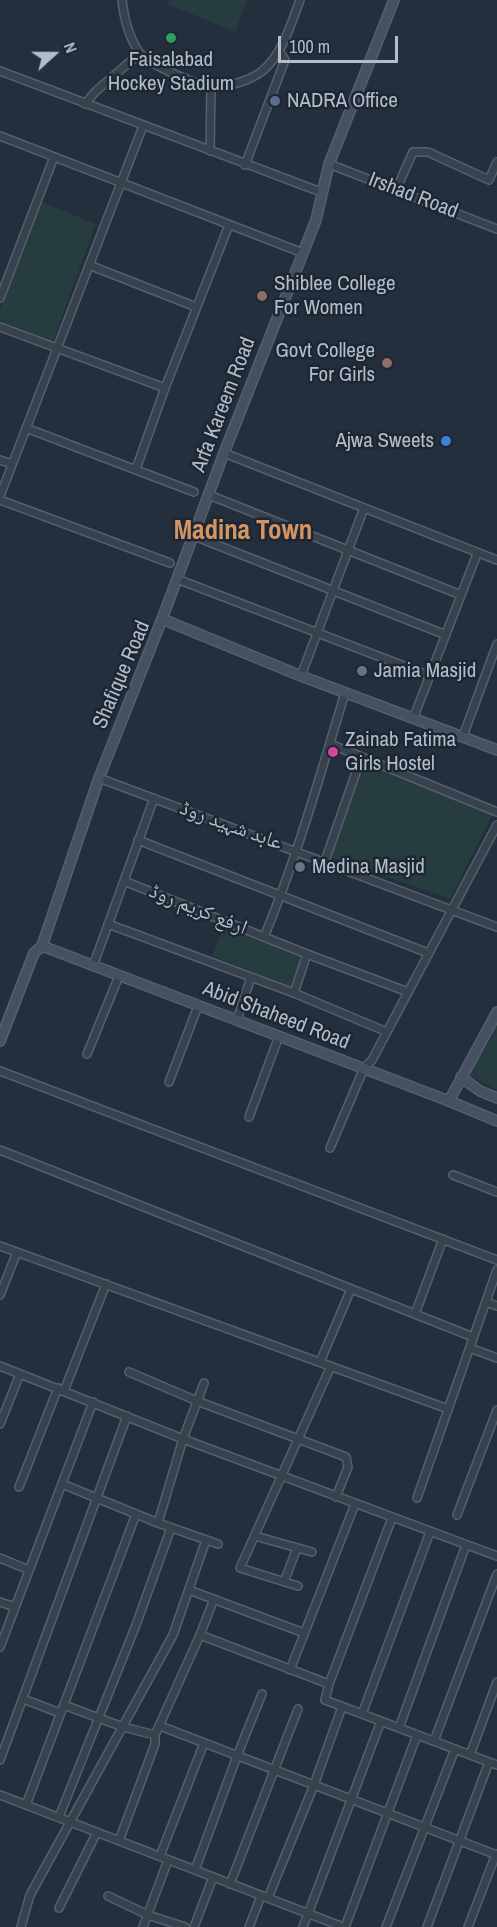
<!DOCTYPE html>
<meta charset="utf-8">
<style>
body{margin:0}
#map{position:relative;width:497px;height:1927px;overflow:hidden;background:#242f3e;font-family:"Archivo Narrow",sans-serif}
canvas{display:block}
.north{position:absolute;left:24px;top:24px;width:60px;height:60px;-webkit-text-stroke:4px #1d2633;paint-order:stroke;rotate:69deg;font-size:16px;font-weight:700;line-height:24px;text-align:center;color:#b4bcc9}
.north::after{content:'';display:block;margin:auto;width:21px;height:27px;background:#b4bcc9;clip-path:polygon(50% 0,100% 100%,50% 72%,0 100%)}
.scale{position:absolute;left:278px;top:36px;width:120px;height:27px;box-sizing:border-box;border:3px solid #b4bcc9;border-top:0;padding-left:8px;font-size:18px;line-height:21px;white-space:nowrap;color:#b4bcc9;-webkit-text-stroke:4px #1d2633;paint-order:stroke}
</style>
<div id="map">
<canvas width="497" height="1927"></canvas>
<div class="north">N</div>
<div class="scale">100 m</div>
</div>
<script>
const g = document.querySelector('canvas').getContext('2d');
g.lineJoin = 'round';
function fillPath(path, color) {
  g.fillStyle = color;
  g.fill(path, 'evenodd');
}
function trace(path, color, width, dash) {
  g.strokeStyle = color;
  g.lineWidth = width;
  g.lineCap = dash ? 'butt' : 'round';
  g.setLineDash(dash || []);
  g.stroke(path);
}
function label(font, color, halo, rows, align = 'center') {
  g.font = font + ' "Archivo Narrow","Noto Naskh Arabic",sans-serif';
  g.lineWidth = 5;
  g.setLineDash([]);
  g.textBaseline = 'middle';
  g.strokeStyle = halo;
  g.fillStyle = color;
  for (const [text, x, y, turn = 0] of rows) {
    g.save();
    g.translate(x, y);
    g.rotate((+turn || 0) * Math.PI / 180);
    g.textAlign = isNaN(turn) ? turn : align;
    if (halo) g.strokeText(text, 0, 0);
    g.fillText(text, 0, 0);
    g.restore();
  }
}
fillPath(new Path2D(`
 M170 0H247L235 32 168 4Z
 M42 202 96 224 53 341 0 321V309Z
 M364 761 493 814 450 899 331 857Z
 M224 927 302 957 291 988 212 956Z
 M497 1024V1090L469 1075Z`), '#263c3f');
const street = new Path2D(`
 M122 0C124 18 128 36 139 52 146 63 200 87 213 87 227 87 249 81 261 72 282 56 291 24 300 0
 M0 71 321 192
 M85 104 96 91 139 54
 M0 136 303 253
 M210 151 211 87
 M329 164 497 229
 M245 165 285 60 279 51
 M396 190 413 152H428L489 180 497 162
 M89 265 196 307
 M0 298 54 157
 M0 327 165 388
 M26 428 194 492
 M224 453 497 560
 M0 460 12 464
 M136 469 165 388 229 225
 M209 495 461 595
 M0 496 143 126
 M0 500 170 563
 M194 536 446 635
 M177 579 430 676
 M301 676 364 508
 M413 719 477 554
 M463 736 497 644
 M330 744 497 812
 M99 778 497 927
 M154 798 124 881 264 937C297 858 320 775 345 693
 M138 840 428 953
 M325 861 361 758
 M108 924 294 993 387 1032
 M264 937 307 954 294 993
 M307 954 408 992
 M93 966 124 881
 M237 1020 251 977
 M87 1054 119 976
 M0 1071 497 1260
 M169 1082 198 1006
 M249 1117 279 1036
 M330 1148 364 1068 372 1060 497 825
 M0 1150 473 1337
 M453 1175 497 1192
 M0 1246 448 1409
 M0 1295 17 1252
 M486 1302 497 1306
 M415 1314 443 1239
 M470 1348 497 1358
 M320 1362 351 1289
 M0 1366 183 1439 497 1556
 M129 1372 197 1401 346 1457 348 1467 336 1497
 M64 1391 106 1284
 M0 1424 20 1374
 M62 1484 136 1514
 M19 1487 58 1388
 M417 1498 497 1270
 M457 1515 497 1410
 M392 1518 329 1684 325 1700 497 1765
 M158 1523 218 1544
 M255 1536 312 1552
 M0 1558 29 1570
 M284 1582 297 1548
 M298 1586 240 1568 331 1366
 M189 1590 304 1633
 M0 1602 15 1607
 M200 1635 329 1684
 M0 1647 93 1402
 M290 1670 355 1504
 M23 1699 60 1713
 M64 1705 123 1727 155 1735
 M362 1714 430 1532
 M160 1726 497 1855
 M399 1728 466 1545
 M434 1741 497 1574
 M470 1755 497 1682
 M0 1760 127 1416
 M0 1795 343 1927
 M26 1805 136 1514 158 1523 183 1439 204 1383
 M59 1817 136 1625 171 1528
 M119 1841 155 1744V1735L200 1635 214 1599
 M160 1856 204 1743
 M195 1870 237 1756 262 1694
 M230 1884 298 1709
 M108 1896 148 1915 185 1927
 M268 1898 314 1785 342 1707
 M59 1908 97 1832
 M21 1927 30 1895 173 1635 206 1540
 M143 1927 168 1860
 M194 1927 213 1877
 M249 1927 261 1896
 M303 1927 381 1721
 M345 1927 417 1735
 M386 1927 455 1749
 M427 1927 489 1762
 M468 1927 496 1854`);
const secondary = new Path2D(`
 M162 619 224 453 316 220 329 164 394 0
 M42 946 449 1101 497 1121
 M0 1041 34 953 42 946 99 778 162 619 301 676 497 750
 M461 1077 480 1091 497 1098
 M449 1101 497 1012`);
trace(street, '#565f6c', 10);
trace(secondary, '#565f6c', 12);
trace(street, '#38414e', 7);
trace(secondary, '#465061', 9);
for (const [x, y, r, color] of [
 [171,38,6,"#2e9e5b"],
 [275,101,6,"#5c6f8a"],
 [262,296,6,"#8d6e63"],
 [387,363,6,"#8d6e63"],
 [446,441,6,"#3f7fe0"],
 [362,671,6,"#6b7280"],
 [333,752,6,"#d1479c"],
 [300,867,6,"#6b7280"]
]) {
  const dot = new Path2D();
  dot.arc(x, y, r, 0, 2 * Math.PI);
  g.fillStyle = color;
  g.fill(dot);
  trace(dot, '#1d2633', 2);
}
label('21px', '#b4bcc9', '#1d2633', [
 ["Faisalabad",171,60,"center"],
 ["Hockey Stadium",171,84,"center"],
 ["NADRA Office",287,101],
 ["Shiblee College",274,284],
 ["For Women",274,308],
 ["Govt College",375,351,"right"],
 ["For Girls",375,375,"right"],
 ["Ajwa Sweets",434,441,"right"],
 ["Jamia Masjid",374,671],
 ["Zainab Fatima",345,740],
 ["Girls Hostel",345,764],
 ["Medina Masjid",312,867]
], 'left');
label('21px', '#b4bcc9', '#1d2633', [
 ["Irshad Road",413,196,21],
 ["Arfa Kareem Road",224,405,-69],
 ["Shafique Road",122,675,-67],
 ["عابد شہید روڈ",231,826,20],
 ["ارفع کریم روڈ",198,910,22],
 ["Abid Shaheed Road",276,1016,21]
]);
label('bold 27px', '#d59563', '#1d2633', [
 ["Madina Town",243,532]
]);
</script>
